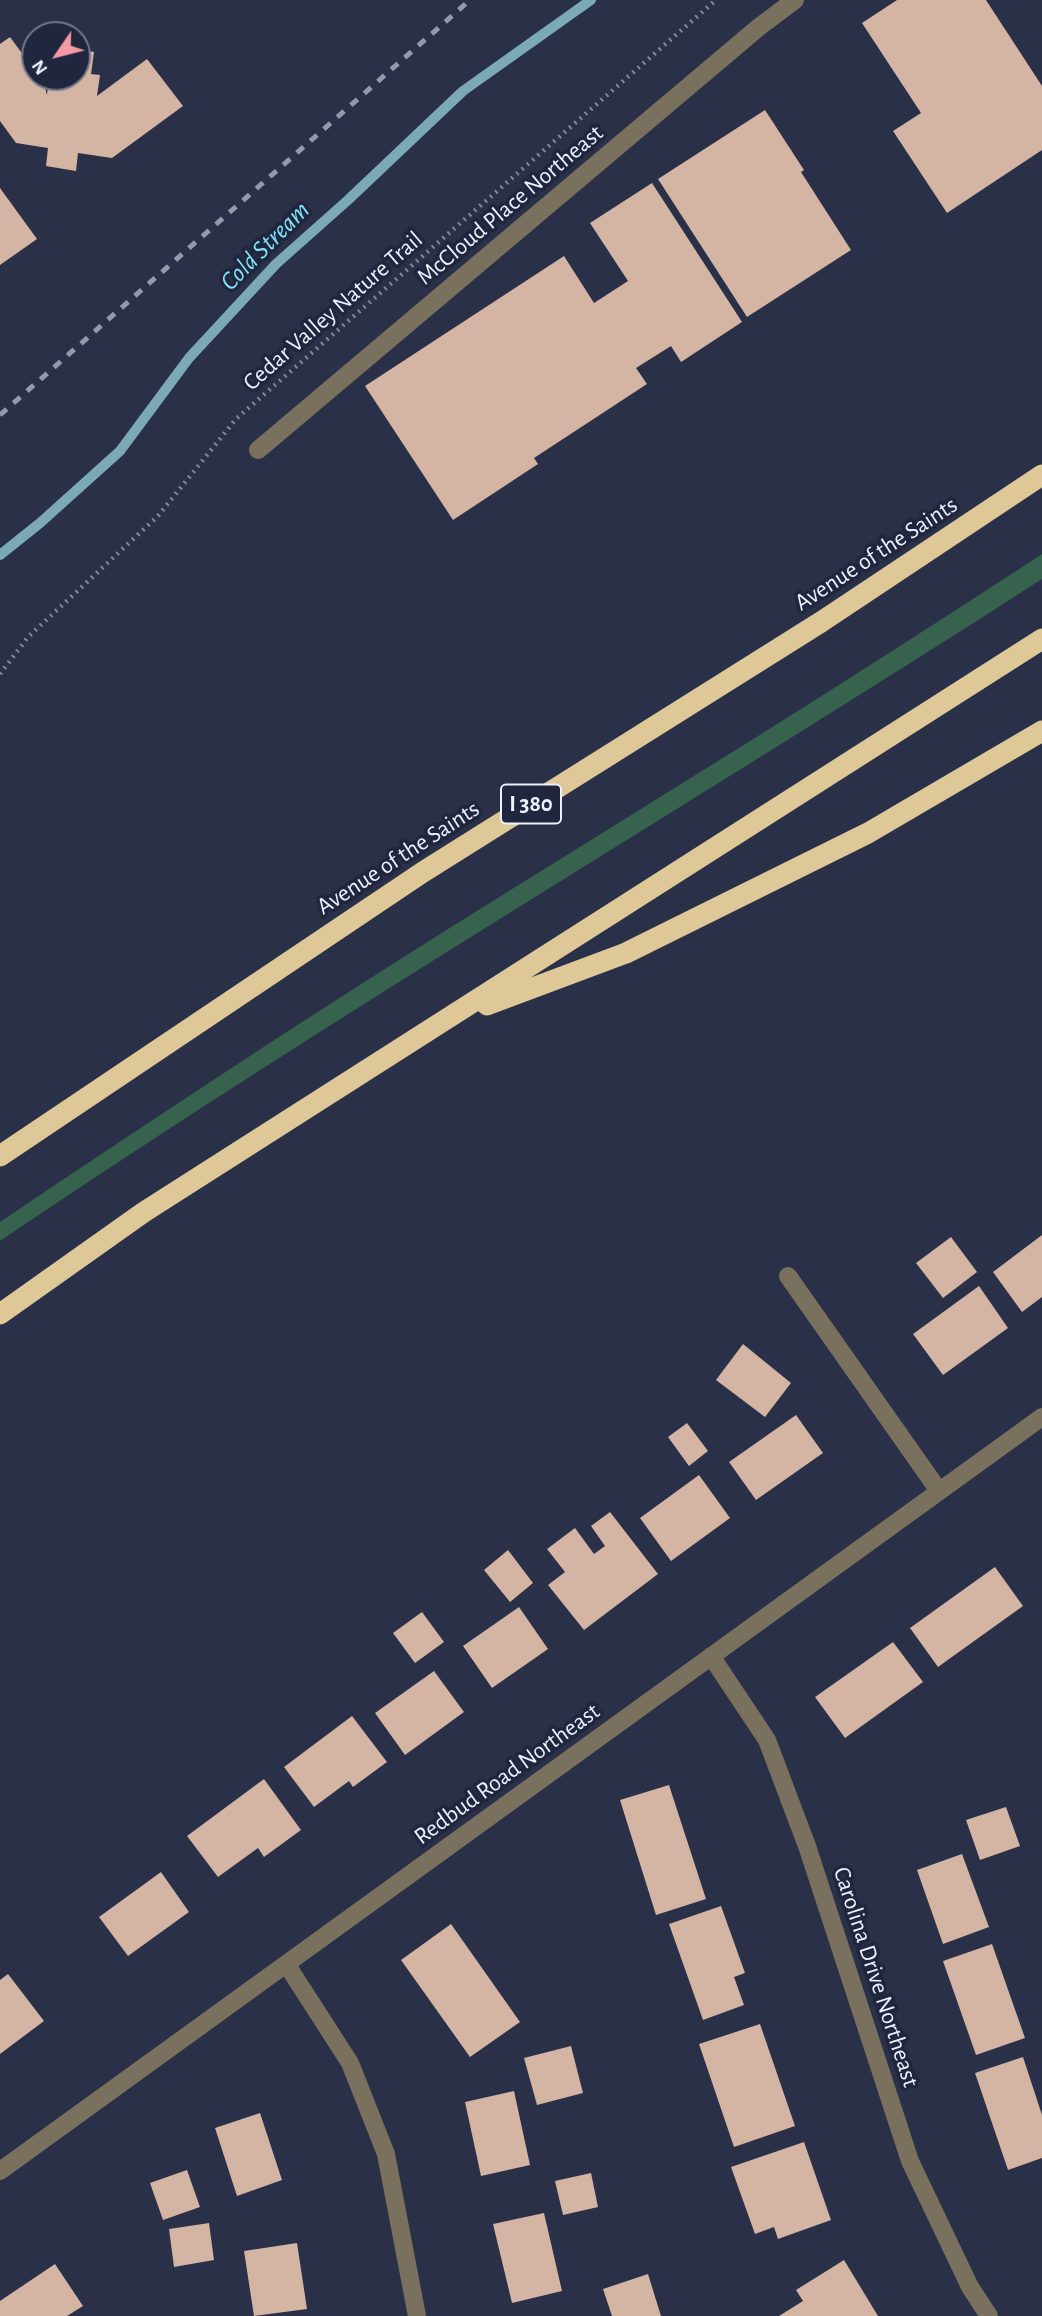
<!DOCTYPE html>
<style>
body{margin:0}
#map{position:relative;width:1042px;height:2316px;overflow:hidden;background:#293048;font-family:"Alegreya Sans",sans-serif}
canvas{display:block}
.north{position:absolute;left:21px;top:21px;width:70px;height:70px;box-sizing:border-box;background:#20263d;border:2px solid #72778a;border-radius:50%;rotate:235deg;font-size:19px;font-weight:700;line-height:28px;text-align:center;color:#edf1fe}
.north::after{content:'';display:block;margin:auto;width:24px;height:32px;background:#f49aa5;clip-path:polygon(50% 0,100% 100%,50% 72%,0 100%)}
</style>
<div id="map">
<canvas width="1042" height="2316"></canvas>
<div class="north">N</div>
</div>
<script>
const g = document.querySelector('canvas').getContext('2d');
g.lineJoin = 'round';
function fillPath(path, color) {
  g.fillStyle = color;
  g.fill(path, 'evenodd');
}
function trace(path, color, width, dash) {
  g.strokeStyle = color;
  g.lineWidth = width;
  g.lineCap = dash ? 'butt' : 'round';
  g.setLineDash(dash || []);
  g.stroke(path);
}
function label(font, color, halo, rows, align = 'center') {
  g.font = font + ' "Alegreya Sans",sans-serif';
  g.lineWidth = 7;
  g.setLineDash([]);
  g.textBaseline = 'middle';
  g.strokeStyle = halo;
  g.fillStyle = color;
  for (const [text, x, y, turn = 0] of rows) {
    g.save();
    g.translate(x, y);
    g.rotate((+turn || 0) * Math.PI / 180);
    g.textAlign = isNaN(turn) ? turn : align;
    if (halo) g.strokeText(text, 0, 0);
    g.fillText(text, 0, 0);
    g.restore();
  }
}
fillPath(new Path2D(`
 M1042 554V579C696 802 341 1010 0 1241V1222C148 1122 297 1024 448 929 647 805 846 683 1042 554Z`), '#37624e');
trace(new Path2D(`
 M0 555 40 523 120 451 189 358 276 264 348 200 463 91 591 0`), '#7ba9b7', 10);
fillPath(new Path2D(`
 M897 0H986L1042 86V150L947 213 893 131 921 113 862 23Z
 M10 37 35 71V77H39L44 83 47 95 49 77H77V49L94 52 91 74 100 75 97 96 147 59 183 106 112 158 78 153 76 171 46 166 48 148 16 143 0 121V44Z
 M765 110 804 170 801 172 851 250 747 317 658 179Z
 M652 183 742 322 681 362 671 346 636 368 647 384 534 458 538 464 453 520 365 386 564 256 594 303 628 281 590 223Z
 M0 188 37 239 0 265Z
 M1042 1235V1297L1022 1312 993 1272Z
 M951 1237 977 1272 943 1298 916 1263Z
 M979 1286 1008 1328 943 1375 913 1334Z
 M743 1344 791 1383 765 1417 716 1380Z
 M796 1415 823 1453 756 1500 729 1462Z
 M687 1423 708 1451 689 1466 668 1437Z
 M699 1475 730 1518 671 1561 640 1518Z
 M610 1512 658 1574 584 1630 548 1585 565 1572 547 1549 575 1528 594 1554 605 1546 591 1526Z
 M508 1550 533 1583 510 1602 484 1570Z
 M995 1567 1023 1606 938 1667 910 1628Z
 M519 1607 548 1649 492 1688 463 1646Z
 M422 1612 444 1642 415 1663 393 1633Z
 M893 1642 923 1682 845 1738 815 1697Z
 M434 1671 464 1712 405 1755 375 1713Z
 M352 1716 387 1762 353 1787 349 1781 314 1807 284 1767Z
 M264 1779 301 1830 264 1857 258 1848 218 1877 187 1836Z
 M669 1785 706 1899 656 1915 620 1800Z
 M1006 1807 1020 1846 980 1860 966 1820Z
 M962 1854 989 1927 943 1944 917 1870Z
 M161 1872 189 1912 128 1956 99 1917Z
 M721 1906 745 1973 734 1977 744 2005 703 2020 669 1924Z
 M451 1924 520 2022 470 2057 401 1960Z
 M992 1944 1025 2038 976 2055 943 1961Z
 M8 1974 44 2021 0 2054V1980Z
 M760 2024 795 2126 734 2147 699 2044Z
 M571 2046 583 2093 537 2105 524 2058Z
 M1023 2057 1042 2115V2158L1008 2170 975 2073Z
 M514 2091 530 2165 481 2176 465 2102Z
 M260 2113 282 2180 237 2196 215 2128Z
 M804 2142 831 2220 778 2239 774 2227 755 2234 731 2167Z
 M187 2170 200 2207 163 2220 150 2183Z
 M591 2173 598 2207 563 2215 555 2181Z
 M544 2213 562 2291 512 2303 493 2224Z
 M209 2223 214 2260 174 2267 169 2229Z
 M297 2243 307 2309 254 2316 244 2251Z
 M844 2260 878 2316H779L803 2301 796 2290Z
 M55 2264 83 2306 67 2316H0V2301Z
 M648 2274 661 2316H612L603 2289Z`), '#d4b4a3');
trace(new Path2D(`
 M0 674 28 637 158 516 236 419 716 0`), '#818699', 4.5, [2, 5]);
trace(new Path2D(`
 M258 450 759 27 795 0
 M788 1276 939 1491
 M711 1656 767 1740 807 1846 910 2161 970 2287 989 2316
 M287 1965 350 2063 386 2154 417 2316
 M0 2171 1042 1417`), '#79715d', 18);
trace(new Path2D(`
 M487 1005 626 953 868 833 1042 731
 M0 1156 423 872 821 622 1042 475
 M0 1314 144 1212 1042 639`), '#dec897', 21);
trace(new Path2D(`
 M0 415 470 0`), '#9499ab', 5, [9, 9]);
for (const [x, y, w] of [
 [531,804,60]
]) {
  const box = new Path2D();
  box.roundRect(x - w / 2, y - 19.5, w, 39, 5);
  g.fillStyle = '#20263d';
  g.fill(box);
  trace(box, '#edf1fe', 2);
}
label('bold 23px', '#edf1fe', null, [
 ["I 380",531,804]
]);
label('24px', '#edf1fe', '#20263d', [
 ["McCloud Place Northeast",510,205,-40],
 ["Cedar Valley Nature Trail",333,311,-41],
 ["Avenue of the Saints",876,554,-33],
 ["Avenue of the Saints",398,858,-33],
 ["Redbud Road Northeast",507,1774,-36],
 ["Carolina Drive Northeast",876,1977,72]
]);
label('italic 26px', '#80e3f9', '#20263d', [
 ["Cold Stream",265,246,-45]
]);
</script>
